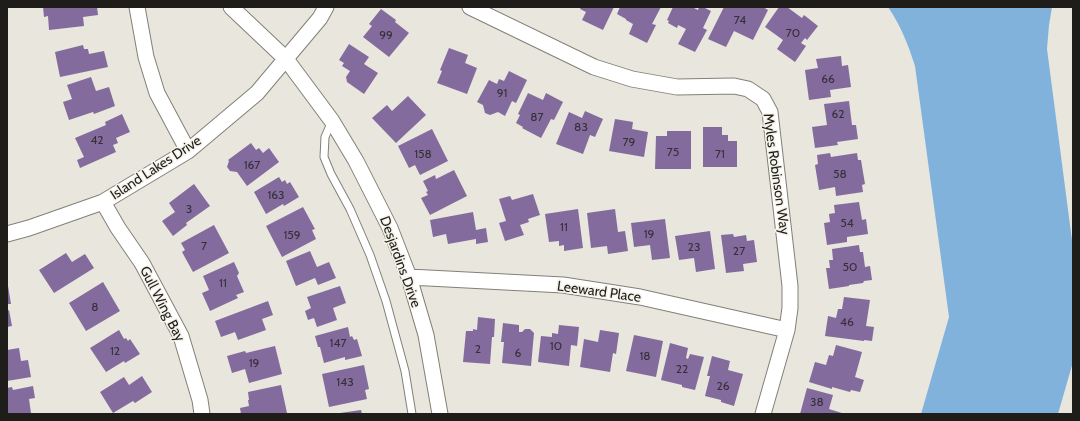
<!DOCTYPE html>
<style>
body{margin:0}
#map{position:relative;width:1080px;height:421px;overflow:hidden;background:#e8e6dd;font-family:Cabin,sans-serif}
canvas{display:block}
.frame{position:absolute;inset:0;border:8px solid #1e1d19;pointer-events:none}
</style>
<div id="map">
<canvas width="1080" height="421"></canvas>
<div class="frame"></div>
</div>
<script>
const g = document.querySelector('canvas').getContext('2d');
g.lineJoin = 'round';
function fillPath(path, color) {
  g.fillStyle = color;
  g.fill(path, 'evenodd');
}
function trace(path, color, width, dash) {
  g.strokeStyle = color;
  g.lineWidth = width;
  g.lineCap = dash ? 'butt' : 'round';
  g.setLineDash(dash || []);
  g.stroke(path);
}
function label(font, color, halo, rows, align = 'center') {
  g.font = font + ' Cabin,sans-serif';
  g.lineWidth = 3;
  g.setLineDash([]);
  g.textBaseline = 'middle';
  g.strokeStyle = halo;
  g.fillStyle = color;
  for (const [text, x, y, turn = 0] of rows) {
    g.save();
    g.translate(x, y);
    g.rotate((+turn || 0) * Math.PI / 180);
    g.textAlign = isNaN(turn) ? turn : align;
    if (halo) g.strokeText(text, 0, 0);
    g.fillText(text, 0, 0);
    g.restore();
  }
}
fillPath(new Path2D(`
 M888 7H1052L1049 25 1047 49 1073 248V362L1058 414H921L949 317 915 66C908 44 901 26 888 7Z`), '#81b2db');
fillPath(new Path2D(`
 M43 7H97L98 15 83 17 84 26 49 30 48 16 44 17Z
 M581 7H614L603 30 582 20 586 12 580 9Z
 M620 7H661L652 24 656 25 647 43 629 34 633 24 626 20V19L617 14Z
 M673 7H692L698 10 699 7H703L711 11 703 28 707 30 695 52 678 44 686 29 678 25 677 28 668 23 669 21 667 20Z
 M724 7H763L768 10 753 40 734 31 726 47 708 39Z
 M779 7H787L802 18 804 15 818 26 807 40 805 38 801 43 806 46 795 62 777 49 783 40 765 27Z
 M381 9 396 20 395 22 409 33 389 57 363 37 372 26 369 24Z
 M349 44 369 57 364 64 378 73 364 94 347 82 346 77 350 71 342 66 344 63 339 60Z
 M83 45 84 49H88L89 54 104 51 108 67 60 77 55 52Z
 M449 48 468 55 465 63 477 68 467 94 437 83 442 71 440 70Z
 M841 56 842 66 848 65 851 87 830 90 831 97 809 100 805 70 818 68 816 59Z
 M509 71 527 80 516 103 512 101 505 116 498 112 490 115 485 113 483 105 477 102 489 80 497 84 499 79 504 81Z
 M91 77 96 91 109 87 115 106 94 114 93 112 69 120 63 102 72 99 67 85Z
 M528 93 543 100 546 93 563 102 554 120 551 119 541 138 522 128 523 127 516 123 520 115 518 114Z
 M408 96 426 115 396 143 372 118 387 105 392 111Z
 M849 101 852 125H856L858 139 837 142 838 145 815 148 812 127 827 125 824 104Z
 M585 111 603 119 595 137 590 135 583 154 556 144 569 112 582 118Z
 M122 114 130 132 116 138 118 143 113 145 116 152 80 168 77 160 84 157 75 138 106 125 105 122Z
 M615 119 633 122 632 129 648 132 644 157 609 151Z
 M703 127H722V135H728V141H737V167H703Z
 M432 129 448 161 420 175 415 165 409 168 398 146Z
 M667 131H691V169H655L656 136H667Z
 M251 143 256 150 259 148 263 153 269 148 279 162 247 186 237 172 230 171 227 167 229 161 228 160Z
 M830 153 831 157 857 153 858 160H861L865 184 862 185 863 192 836 196 835 187 819 190 815 165 818 164 817 155Z
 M454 170 467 196 430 215 421 198 428 195 426 192 428 191 423 181 435 175 436 179Z
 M279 177 282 182 285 180 287 184 290 182 299 197 284 206 283 204 266 214 254 192Z
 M194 184 210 206 186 223 187 225 173 236 162 221 175 212 169 203Z
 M533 194 540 215 528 219 529 222 520 225 524 235 505 241 499 223 506 221 499 199 510 196 512 200Z
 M859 202 862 220 866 219 868 234 847 237V242L827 245 824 223 830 222 829 214 835 213 834 205Z
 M303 207 315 229 312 230 316 239 282 257 266 226Z
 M578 209 583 248 564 251V245L559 246V241L549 242 545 214Z
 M615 209 618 232 625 231 628 251 608 254 607 246 591 248 587 213Z
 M473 212 476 230 486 228 488 242 476 244V239L448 244 446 234 433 237 430 220Z
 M665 219 670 258 652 260 650 245 634 247 631 223Z
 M214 225 229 253 193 272 182 252 185 250 181 243Z
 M710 231 715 269 696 272 694 258 679 260 675 236Z
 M733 234 734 237 746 235 747 241 754 240 757 262 743 264 744 271 726 273 721 235Z
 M859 245 860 252H863L865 267 870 266 872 280 864 281 863 283 849 285V286L829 289 826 268H830L829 260H833L832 249Z
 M310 251 317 267 329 262 336 278 318 285 315 278 296 286 286 261Z
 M66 253 72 262 85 254 94 268 54 293 39 270Z
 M234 262 239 273 237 276 244 292 236 295 238 298 210 311 202 293 209 290 203 276Z
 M103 282 120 311 86 331 69 303Z
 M7 286H8L11 304H7Z
 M340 286 346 303 333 308 337 320 317 327 314 318 308 320 305 311 311 308 307 297Z
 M844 297 870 300 866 326 874 327 872 341 864 340V341L825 336 828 316 836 318 838 309H842Z
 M268 301 273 315 262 319 266 330 238 340 235 332 221 337 215 321Z
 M9 310 12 326 7 327V311Z
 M478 317 495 319 494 337H492L490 364 463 362 466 331H473V329L477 330Z
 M503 323 519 325V332H522L525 329H530L534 333 531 366 502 363 504 342H501Z
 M559 325 579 327 577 346 571 345 569 366 538 362 541 336 552 337V333L558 334Z
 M348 327 350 337 352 336 354 340 357 339 362 356 345 360V357L324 363 320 347H318L315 336Z
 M119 330 124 339 126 338 128 341 130 339 140 354 125 363 124 361 106 372 90 348Z
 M600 330 619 333 616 354 613 353 610 372 580 367 584 339 598 342Z
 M634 335 663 341 656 377 626 371Z
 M670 343 688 348 686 358 688 359 690 354 704 357 695 390 682 387V385L661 380Z
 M836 345 862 352 855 377 864 380 860 392 851 390 850 392 832 387V389L809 382 815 362 826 365 829 355 833 356Z
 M275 346 282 374 249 383 245 369 232 373 227 356 245 351 246 353Z
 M19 348 21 361 28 360 31 377 7 381V350Z
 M712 356 730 361 728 370 743 374 734 406 721 402V400L705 396 710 376H707Z
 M364 365 369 389 365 390 367 399 329 407 322 374Z
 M142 376 152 392 135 403 133 401 113 413 100 392 124 377 129 385Z
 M281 385 287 413 282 414H241L240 408 249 406 248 400H249L248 392Z
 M33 386 35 398 29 399 31 413 7 414V388L12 387 13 390Z
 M807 388 833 395 829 409 845 414H800Z
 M361 410 362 414H340V413Z`), '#836b9d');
const lane = new Path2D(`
 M332 121 325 137 324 157 331 174 350 209 370 255 386 301 405 371 412 414`);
const street = new Path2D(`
 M137 7 146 57 157 93 188 151
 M231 7 286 59 332 121 356 161 390 228 409 277 426 335 440 414
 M470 7 594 67 632 79 677 87 734 86 748 89 763 99 770 112 790 286V308L787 330 763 414
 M103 202 118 228 142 263 181 336 200 400 202 414
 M7 234 29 228 103 202 188 151 257 93 320 18 326 7
 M409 277 563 285 640 297 787 330`);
trace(lane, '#828078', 9);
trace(street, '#828078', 17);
trace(lane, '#fff', 7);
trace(street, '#fff', 15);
label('12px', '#37303a', null, [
 ["74",740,20],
 ["70",793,33],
 ["99",386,35],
 ["66",828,79],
 ["91",502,93],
 ["62",838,114],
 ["87",537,117],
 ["83",581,127],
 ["42",97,140],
 ["79",629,142],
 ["75",673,152],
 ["158",423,154],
 ["71",720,154],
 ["167",252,165],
 ["58",840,174],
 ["163",276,195],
 ["3",189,209],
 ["54",847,223],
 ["11",564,227],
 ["19",649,234],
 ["159",292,235],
 ["7",204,246],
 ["23",694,247],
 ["27",739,251],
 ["50",850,267],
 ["11",223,283],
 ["8",95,307],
 ["46",847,322],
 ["147",338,343],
 ["10",556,346],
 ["2",478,349],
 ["12",115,351],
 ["6",518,353],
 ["18",645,356],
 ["19",254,363],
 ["22",682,369],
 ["143",345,382],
 ["26",723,386],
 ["38",817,402]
]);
label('14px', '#1e1d19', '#f6f3ea', [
 ["Island Lakes Drive",156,168,-33],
 ["Myles Robinson Way",776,174,82],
 ["Desjardins Drive",400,262,70],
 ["Leeward Place",599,292,8],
 ["Gull Wing Bay",162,304,63]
]);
</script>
